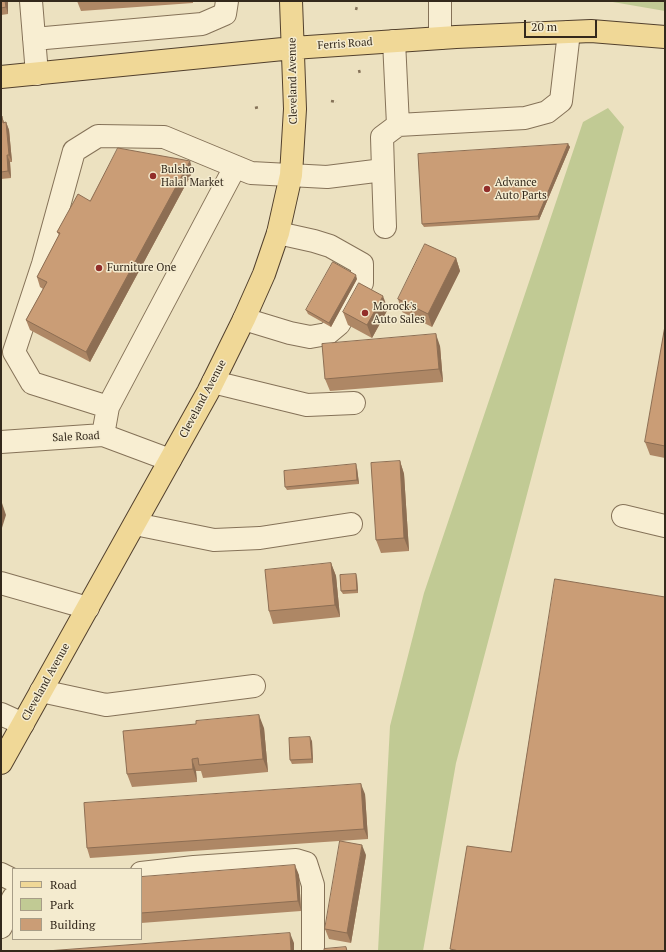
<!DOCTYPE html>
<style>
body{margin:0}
#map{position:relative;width:666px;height:952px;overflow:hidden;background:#ece1c0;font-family:"PT Serif",serif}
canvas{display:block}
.frame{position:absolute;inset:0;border:2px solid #34291c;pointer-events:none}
.legend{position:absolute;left:12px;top:868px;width:130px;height:72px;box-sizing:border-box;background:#f4ebcf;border:1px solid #a79d87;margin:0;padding:5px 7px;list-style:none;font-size:12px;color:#34291c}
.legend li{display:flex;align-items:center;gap:8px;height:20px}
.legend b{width:20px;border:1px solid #a79d87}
.scale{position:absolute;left:524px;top:20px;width:73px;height:18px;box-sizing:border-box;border:2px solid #34291c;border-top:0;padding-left:5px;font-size:12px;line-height:14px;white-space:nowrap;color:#34291c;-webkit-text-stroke:3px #f4ebcf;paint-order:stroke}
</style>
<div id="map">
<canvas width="666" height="952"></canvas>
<div class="frame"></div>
<ul class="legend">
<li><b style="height:5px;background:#f0d897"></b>Road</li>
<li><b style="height:11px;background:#c1ca94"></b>Park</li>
<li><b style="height:11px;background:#ca9d76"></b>Building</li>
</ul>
<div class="scale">20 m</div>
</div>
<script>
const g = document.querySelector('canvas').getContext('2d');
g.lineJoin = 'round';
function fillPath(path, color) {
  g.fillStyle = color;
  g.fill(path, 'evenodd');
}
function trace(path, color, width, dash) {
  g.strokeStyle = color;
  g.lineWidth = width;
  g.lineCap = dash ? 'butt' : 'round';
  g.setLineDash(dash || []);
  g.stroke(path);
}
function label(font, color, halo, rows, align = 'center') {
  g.font = font + ' "PT Serif",serif';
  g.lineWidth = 3;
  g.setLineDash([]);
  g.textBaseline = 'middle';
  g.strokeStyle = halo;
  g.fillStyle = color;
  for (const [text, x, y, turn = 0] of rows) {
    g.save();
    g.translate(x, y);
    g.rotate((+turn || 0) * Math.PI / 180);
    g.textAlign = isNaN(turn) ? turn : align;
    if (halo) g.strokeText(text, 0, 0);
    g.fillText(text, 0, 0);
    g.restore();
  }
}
fillPath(new Path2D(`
 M607 1H665V11Z
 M608 108 624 127 456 763 423 951H378L390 726 424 593 583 122Z`), '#c1ca94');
const minor = new Path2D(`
 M31 1 37 74
 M440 1V38
 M34 39 202 24 225 14 227 1
 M394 41 398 125
 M383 170 385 227
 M244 319 290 333 310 337 327 334 339 324 362 283V264L330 246 314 241 278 233
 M213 382 307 405 354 403
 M108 407 235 167
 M103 435 108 407 32 383 14 352 43 264 74 151 98 136 164 137 251 173 327 177 383 170 382 137 398 125 525 118 547 112 561 101 569 32
 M1 442 103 435 170 460
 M623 516 665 526
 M135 524 214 540 260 538 351 524
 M1 583 88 608
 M41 691 106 705 254 686
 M1 714 23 724
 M141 873 194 867 296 860 306 863 313 885V951
 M1 874 13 880
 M1 927 13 898`);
const major = new Path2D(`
 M1 77 293 48 456 37 591 31 665 37
 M1 763 208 392 244 319 264 274 278 233 291 175 295 109 291 1`);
trace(minor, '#857258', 24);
trace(major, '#52402d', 24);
trace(new Path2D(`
 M356 10 357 6
 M359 70 360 74
 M331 101 336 102
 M255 108 259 107`), '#857258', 2.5, [3, 2]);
trace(minor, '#f8eed2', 22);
trace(major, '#f0d897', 22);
fillPath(new Path2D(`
 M1 1H8V14L1 15Z
 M77 1H193V3L81 11Z
 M1 116 5 123 6 122 9 130 12 162H10L11 178 1 179Z
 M568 144 570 147 539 220 424 227 422 224Z
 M193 171 90 362 30 330 26 320 43 289 40 287 37 277 59 235 57 232 90 201Z
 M456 258 460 271 432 327 402 312 398 299Z
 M357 279 331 327 308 314 306 310Z
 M388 309 372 338 348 325 343 312Z
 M665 326V458L650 455 645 442Z
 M440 346 443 382 330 391 325 379Z
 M400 461 404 474 409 551 381 553 376 540Z
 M357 468 359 484 287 490 285 487Z
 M331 563 336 576 340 617 273 624 269 611Z
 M357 577 358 593 343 594 341 591Z
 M264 728 268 772 203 778 201 771H196L197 782 132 787 127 774Z
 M312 741 313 763 292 764 290 760Z
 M365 794 368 839 90 858 87 848Z
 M366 855 351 943 329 939 325 929Z
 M299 875 301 911 141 923V877Z`), '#ae8765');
fillPath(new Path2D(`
 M5 1H8V14L6 7Z
 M6 122 9 130 12 162 9 155Z
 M568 144 570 147 539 220 538 216Z
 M7 155 10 162 11 178 8 171Z
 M190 161 193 171 90 362 86 352Z
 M456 258 460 271 432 327 428 314Z
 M356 275 357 279 331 327 329 323Z
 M383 296 388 309 372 338 367 325Z
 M436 334 440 346 443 382 439 369Z
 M400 461 404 474 409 551 404 538Z
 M356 464 357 468 359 484 357 480Z
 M2 503 6 515 1 531V505Z
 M331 563 336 576 340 617 335 605Z
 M356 574 357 577 358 593 357 590Z
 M259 715 264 728 268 772 263 759Z
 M310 737 312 741 313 763 312 759Z
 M192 759 196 771 197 782 193 769Z
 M361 784 365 794 368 839 364 829Z
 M362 845 366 855 351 943 347 933Z
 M295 865 299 875 301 911 298 901Z
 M290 933 294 943V951H291Z`), '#8d6e53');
const building = new Path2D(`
 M1 1H5L6 7 1 8Z
 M1 116H2L3 123 6 122 9 155H7L8 171 1 172Z
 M568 144 538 216 422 224 418 154Z
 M118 148 190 161 86 352 26 320 47 282 37 277 60 233 57 232 78 194 90 201Z
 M425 244 456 258 428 314 398 299Z
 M333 262 356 275 329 323 306 310Z
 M359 283 383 296 367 325 343 312Z
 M665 326V446L645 442Z
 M436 334 439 369 325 379 322 344Z
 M400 461 404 538 376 540 371 463Z
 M356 464 357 480 285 487 284 471Z
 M331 563 335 605 269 611 265 570Z
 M356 574 357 590 341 591 340 575Z
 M555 579 665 597V951H459L450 949 467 846 511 852Z
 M259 715 263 759 199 765 198 758 192 759 193 769 127 774 123 731 196 724V721Z
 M310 737 312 759 290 760 289 738Z
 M361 784 364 829 87 848 84 803Z
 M340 841 362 845 347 933 325 929Z
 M295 865 298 901 141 913V877Z
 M290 933 291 951H47Z
 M346 947 347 951H324V949Z`);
fillPath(building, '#ca9d76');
trace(building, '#8d6e53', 1);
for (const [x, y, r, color] of [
 [153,176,4,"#922e2a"],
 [487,189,4,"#922e2a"],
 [99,268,4,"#922e2a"],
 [365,313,4,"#922e2a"]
]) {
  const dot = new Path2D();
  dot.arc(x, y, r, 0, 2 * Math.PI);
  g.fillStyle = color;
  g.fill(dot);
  trace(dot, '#f4ebcf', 1.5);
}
label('11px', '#34291c', '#f4ebcf', [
 ["Ferris Road",345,44,-4],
 ["Cleveland Avenue",293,81,-91],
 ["Cleveland Avenue",203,399,-62],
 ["Sale Road",76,437,-3],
 ["Cleveland Avenue",46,682,-61]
]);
label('11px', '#34291c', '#f4ebcf', [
 ["Bulsho",161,170],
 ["Halal Market",161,183],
 ["Advance",495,183],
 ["Auto Parts",495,196],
 ["Furniture One",107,268],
 ["Morock's",373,307],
 ["Auto Sales",373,320]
], 'left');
</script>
